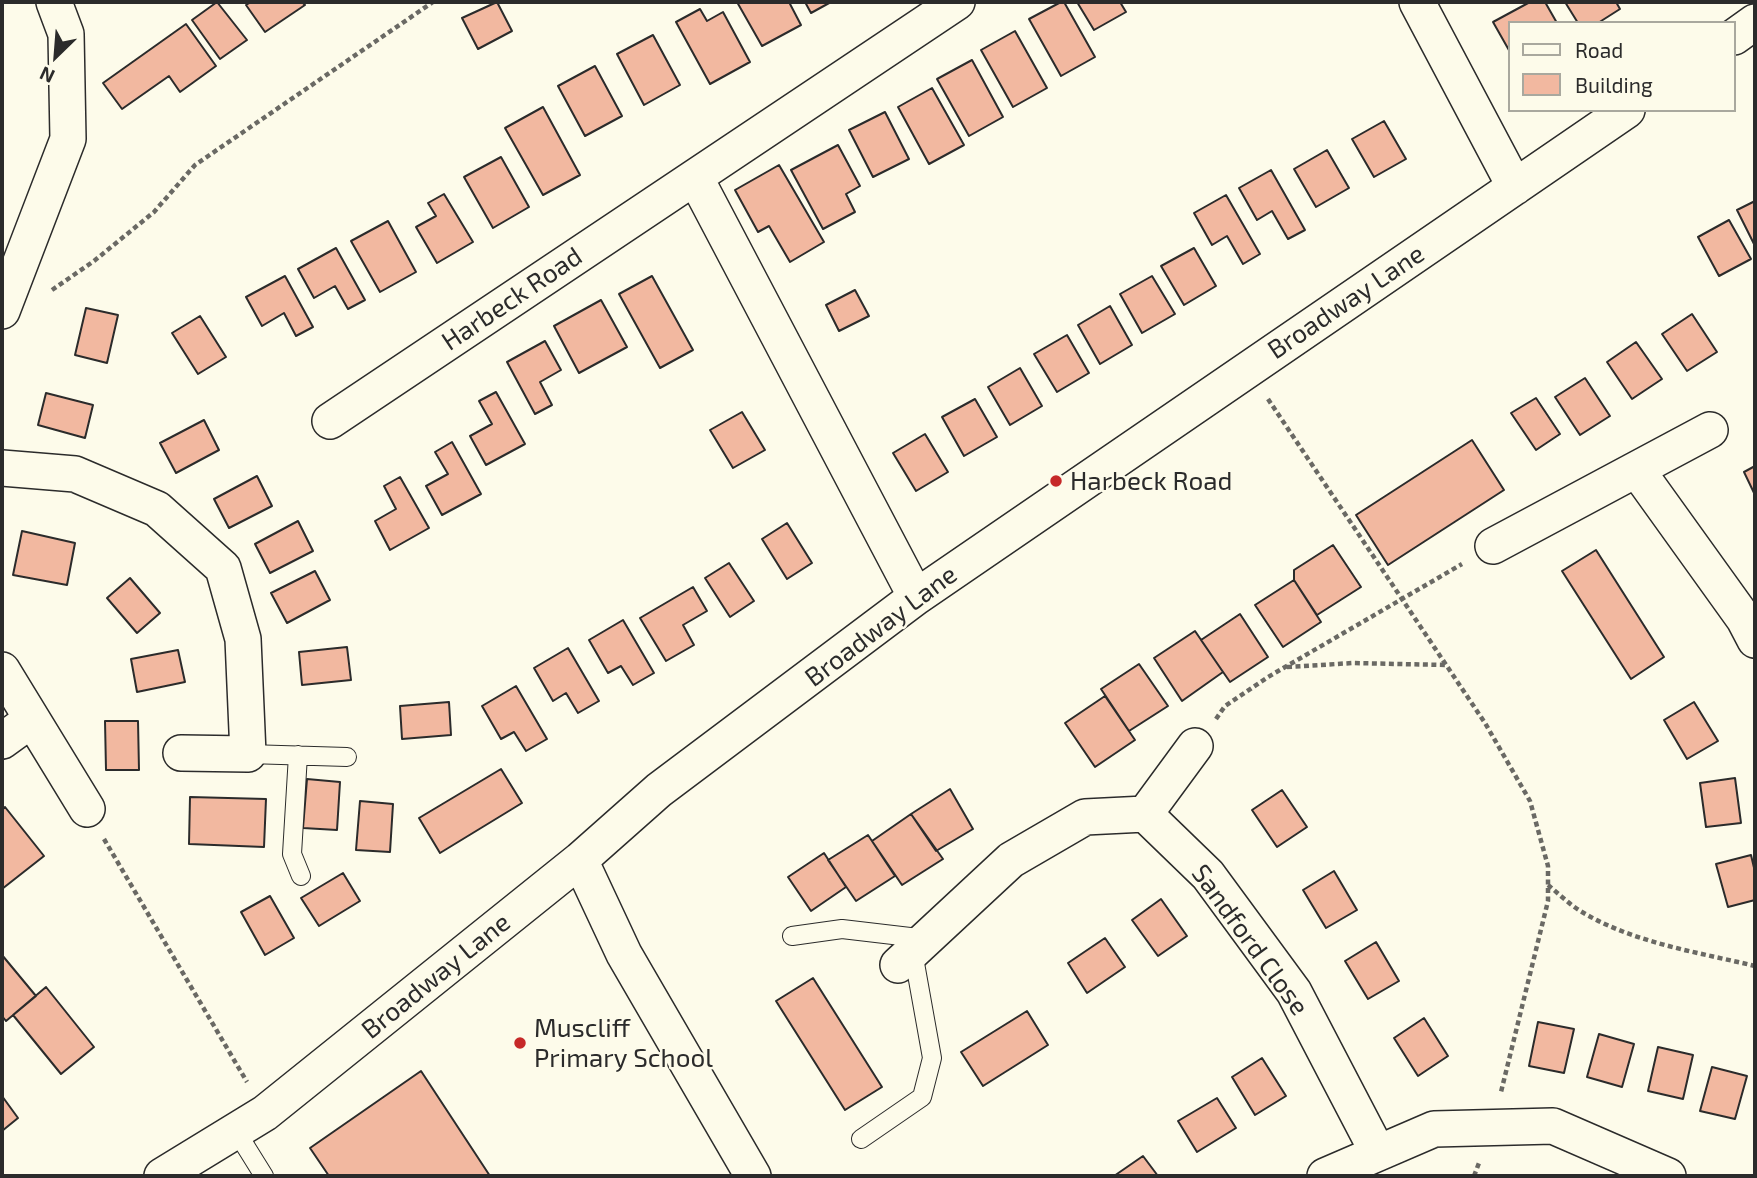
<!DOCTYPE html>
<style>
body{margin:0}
#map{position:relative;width:1757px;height:1178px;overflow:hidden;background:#fdfbea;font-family:"Exo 2",sans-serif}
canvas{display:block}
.frame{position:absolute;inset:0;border:4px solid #2b2b2b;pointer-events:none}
.legend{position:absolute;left:1508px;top:21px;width:228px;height:91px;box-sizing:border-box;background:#fdfbea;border:2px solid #a9a89e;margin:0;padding:9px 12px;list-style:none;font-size:21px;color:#2b2b2b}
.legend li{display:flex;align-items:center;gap:14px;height:35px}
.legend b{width:35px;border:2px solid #a9a89e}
.north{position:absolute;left:21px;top:21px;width:70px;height:70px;-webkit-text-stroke:5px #fdfbea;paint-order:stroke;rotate:205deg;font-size:19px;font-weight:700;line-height:28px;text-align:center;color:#2b2b2b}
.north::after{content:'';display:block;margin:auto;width:24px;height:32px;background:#2b2b2b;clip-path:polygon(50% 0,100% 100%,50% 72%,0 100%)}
</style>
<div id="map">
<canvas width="1757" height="1178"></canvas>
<div class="frame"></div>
<ul class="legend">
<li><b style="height:9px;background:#fdfbea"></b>Road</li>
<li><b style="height:19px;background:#f2b8a0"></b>Building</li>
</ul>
<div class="north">N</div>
</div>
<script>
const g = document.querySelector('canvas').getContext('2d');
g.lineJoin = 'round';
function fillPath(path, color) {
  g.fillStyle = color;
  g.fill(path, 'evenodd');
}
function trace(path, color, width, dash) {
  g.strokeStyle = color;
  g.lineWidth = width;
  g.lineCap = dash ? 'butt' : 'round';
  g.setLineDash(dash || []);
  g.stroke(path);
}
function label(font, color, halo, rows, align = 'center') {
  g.font = font + ' "Exo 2",sans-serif';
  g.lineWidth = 5;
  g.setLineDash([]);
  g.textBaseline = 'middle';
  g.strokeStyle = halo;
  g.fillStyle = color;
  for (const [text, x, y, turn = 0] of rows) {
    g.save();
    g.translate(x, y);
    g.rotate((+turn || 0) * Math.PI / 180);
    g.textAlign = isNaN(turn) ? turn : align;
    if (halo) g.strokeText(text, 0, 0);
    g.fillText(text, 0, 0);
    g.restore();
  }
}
const building = new Path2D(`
 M217 2 247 40 220 59 192 20Z
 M251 2H302L305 5 265 32 246 5Z
 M497 2 512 31 478 49 462 18Z
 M737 2H789L801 25 762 46Z
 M805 2H831L811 13Z
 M1061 2H1064L1095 57 1061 76 1029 19Z
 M1077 2H1120L1126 12 1094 30Z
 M1530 2H1545L1557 23H1510V52L1493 22Z
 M1565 2H1616L1620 9 1598 23H1578Z
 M700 9 707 21 723 12 750 62 710 84 676 22Z
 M186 24 216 66 180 92 169 76 122 109 103 83Z
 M1015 31 1047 88 1013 107 981 50Z
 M653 35 680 85 644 105 617 54Z
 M972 60 1003 117 969 136 937 79Z
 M595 66 622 116 585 136 558 86Z
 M932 88 964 145 929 164 898 107Z
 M543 107 580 175 543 195 505 128Z
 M885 112 909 159 873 177 849 130Z
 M1384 121 1406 159 1374 177 1352 139Z
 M838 145 860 186 846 194 855 212 823 229 791 170Z
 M1327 150 1349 188 1316 207 1294 169Z
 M501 157 529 207 493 228 464 177Z
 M779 165 824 242 790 262 769 226 758 232 735 190Z
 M1271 170 1305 230 1288 239 1272 211 1257 220 1239 188Z
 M444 194 473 242 437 263 416 227 436 216 428 203Z
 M1226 195 1260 254 1243 264 1227 236 1212 245 1194 213Z
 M1755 201V246L1737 210Z
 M1729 220 1751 259 1719 276 1698 237Z
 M388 221 416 272 380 292 351 241Z
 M336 248 365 300 348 309 335 286 314 298 298 269Z
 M1194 248 1216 286 1184 305 1161 266Z
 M285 276 313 327 296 336 284 313 262 326 246 297Z
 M652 276 693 350 660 368 619 294Z
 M1152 276 1175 314 1142 333 1120 294Z
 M855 290 869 316 839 331 826 305Z
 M601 300 627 347 579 373 554 326Z
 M1110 306 1132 345 1100 364 1078 325Z
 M86 308 118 315 107 363 75 355Z
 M1692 314 1717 352 1687 371 1662 334Z
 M200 316 226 357 198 374 172 333Z
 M1067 335 1089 373 1057 392 1034 354Z
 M545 341 561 370 540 382 552 405 535 414 507 362Z
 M1636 342 1662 379 1632 399 1607 362Z
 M1020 368 1042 406 1010 425 988 387Z
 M1585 378 1610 416 1580 435 1555 397Z
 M496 392 525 444 486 465 470 436 492 424 479 401Z
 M46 393 93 405 85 438 38 425Z
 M1536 398 1560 434 1536 450 1511 413Z
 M975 399 997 437 964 456 942 417Z
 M742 412 765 450 733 468 710 430Z
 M204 420 219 450 176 473 160 443Z
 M925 434 948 472 916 491 893 453Z
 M1472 440 1504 490 1388 565 1356 515Z
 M452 442 481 494 442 515 426 486 448 474 435 452Z
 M1755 466V495L1744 472Z
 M257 476 272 506 229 528 214 499Z
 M400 477 429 528 390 550 375 521 396 509 384 486Z
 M298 521 313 551 270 573 255 544Z
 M787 523 812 563 787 579 762 539Z
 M22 531 75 543 67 585 13 575Z
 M1333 545 1361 587 1317 615 1294 580V570Z
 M1596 550 1664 657 1631 679 1562 571Z
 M729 563 754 601 730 617 705 578Z
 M315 571 330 600 287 623 271 593Z
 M130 578 160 613 137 633 107 598Z
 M1294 580 1321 622 1283 647 1255 605Z
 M693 587 707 611 683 625 694 645 666 661 640 618Z
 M1240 614 1268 657 1230 682 1201 640Z
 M623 620 654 673 633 685 621 666 608 673 589 640Z
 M1195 631 1223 672 1182 701 1154 658Z
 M347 647 351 680 302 685 299 652Z
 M568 648 599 701 578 713 566 693 553 701 534 668Z
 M178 650 185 682 137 692 131 659Z
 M1139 664 1168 706 1129 731 1101 689Z
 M516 686 547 739 526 751 514 732 501 739 482 706Z
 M1105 696 1135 740 1095 767 1065 723Z
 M449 702 451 735 402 739 400 706Z
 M1694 702 1718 741 1687 759 1664 720Z
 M105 721H138L139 770H106Z
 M501 769 522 803 440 853 419 818Z
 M1735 778 1741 823 1706 827 1700 783Z
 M307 779 340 782 337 830 303 828Z
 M950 789 973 829 936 851 911 814Z
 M1282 790 1307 827 1277 847 1252 810Z
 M190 797 266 799 264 847 189 844Z
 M360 801 393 804 390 852 356 850Z
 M5 807 44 856 2 889V810Z
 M911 814 943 859 902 885 872 841Z
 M868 835 895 876 856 901 828 860Z
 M824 853 846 887 811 911 788 877Z
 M1751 855 1755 872V900L1728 907 1716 864Z
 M1334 871 1357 910 1326 928 1303 890Z
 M343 873 360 901 319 926 301 898Z
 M270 896 294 938 265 955 241 912Z
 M1161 899 1187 936 1158 956 1132 920Z
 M1105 938 1125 967 1087 993 1068 963Z
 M1376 942 1399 981 1368 999 1345 961Z
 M2 955 36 996 6 1021 2 1016Z
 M813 978 882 1087 845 1110 776 1001Z
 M46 987 94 1047 61 1074 13 1015Z
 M1027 1011 1048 1045 983 1086 961 1052Z
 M1424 1018 1448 1056 1418 1076 1394 1038Z
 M1538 1022 1574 1029 1564 1073 1529 1066Z
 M1599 1034 1634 1044 1622 1087 1587 1077Z
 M1658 1047 1693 1055 1683 1099 1648 1091Z
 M1262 1058 1286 1096 1255 1115 1232 1077Z
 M1712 1067 1747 1076 1735 1119 1700 1111Z
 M421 1071 490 1176H329L310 1148Z
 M2 1096 18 1118 2 1131Z
 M1217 1098 1236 1128 1197 1152 1178 1121Z
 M1143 1156 1158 1176H1114Z`);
fillPath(building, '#f2b8a0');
trace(building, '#2b2b2b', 2);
const lane = new Path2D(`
 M248 754 347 757
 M298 755 292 854 301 876
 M792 936 842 929 927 939
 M236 1131 264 1176
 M861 1139 922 1097 932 1058 913 952`);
const street = new Path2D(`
 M1417 2 1515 187
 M1734 37 1755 22
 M695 177 916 597
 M2 311 68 139 66 34 54 2
 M330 421 957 2
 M2 468 75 474 157 509 223 568 243 639 248 754 181 753
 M1637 470 1744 619 1755 640
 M1493 546 1710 430
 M2 670 87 809
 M2 741 31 720
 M1145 814 1195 746
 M580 860 624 954 753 1176
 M898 965 1011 860 1085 817 1145 814 1208 875 1294 992 1378 1153
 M162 1176 265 1113 580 860 659 790 916 597 1627 110
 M1325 1176 1434 1129 1553 1126 1668 1176`);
trace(lane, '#2b2b2b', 20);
trace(street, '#2b2b2b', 38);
trace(new Path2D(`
 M52 290 94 261 154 212 195 165 433 2
 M1268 399 1485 723 1530 801 1548 866V901L1501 1092
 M1287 667 1353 663 1446 665
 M1216 719 1225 706 1268 677 1462 564
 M104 839 247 1082
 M1548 885C1559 894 1570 905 1582 912 1634 943 1697 952 1755 966
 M1474 1176 1479 1163`), '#6a6964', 4.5, [5, 3.5]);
trace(lane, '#fdfbea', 18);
trace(street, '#fdfbea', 35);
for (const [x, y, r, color] of [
 [1056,481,7,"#c62828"],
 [520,1043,7,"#c62828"]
]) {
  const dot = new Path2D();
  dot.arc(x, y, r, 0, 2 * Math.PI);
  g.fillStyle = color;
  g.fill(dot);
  trace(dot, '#fdfbea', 2.5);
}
label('26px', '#2b2b2b', '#fdfbea', [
 ["Harbeck Road",512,299,-34],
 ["Broadway Lane",1346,302,-34],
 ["Broadway Lane",881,626,-37],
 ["Sandford Close",1250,940,54],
 ["Broadway Lane",436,976,-39]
]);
label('26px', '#2b2b2b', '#fdfbea', [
 ["Harbeck Road",1070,481],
 ["Muscliff",534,1028],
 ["Primary School",534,1058]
], 'left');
</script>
